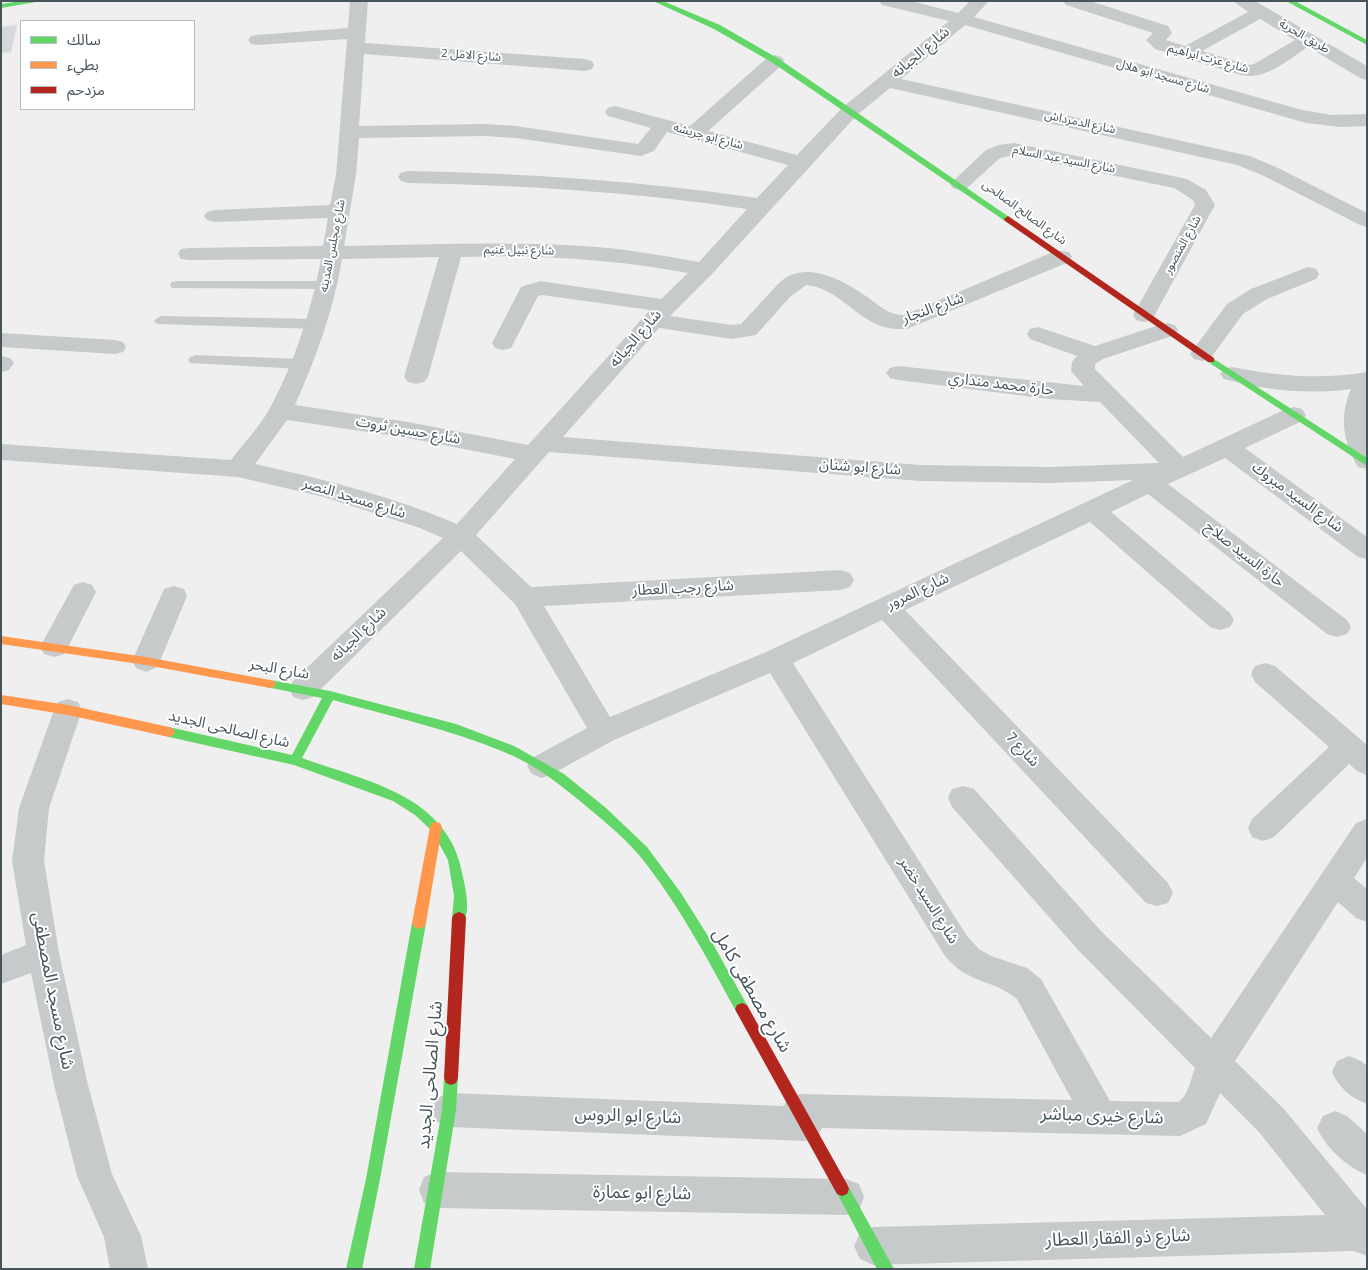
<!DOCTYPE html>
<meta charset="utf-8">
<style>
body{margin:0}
#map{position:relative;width:1368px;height:1270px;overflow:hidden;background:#f0efef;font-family:"Titillium Web","Noto Sans Arabic",sans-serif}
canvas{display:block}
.frame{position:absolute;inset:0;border:2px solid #46545c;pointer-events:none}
.legend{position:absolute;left:20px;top:20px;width:175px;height:90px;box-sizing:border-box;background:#fff;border:1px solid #b5bbbe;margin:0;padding:6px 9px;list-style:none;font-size:15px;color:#46545c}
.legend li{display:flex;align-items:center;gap:10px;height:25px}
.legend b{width:25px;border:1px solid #b5bbbe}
</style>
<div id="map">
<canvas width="1368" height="1270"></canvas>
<div class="frame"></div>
<ul class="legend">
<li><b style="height:6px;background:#63d668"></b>سالك</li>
<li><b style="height:6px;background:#ff974d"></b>بطيء</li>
<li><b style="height:6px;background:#b3261e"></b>مزدحم</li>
</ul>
</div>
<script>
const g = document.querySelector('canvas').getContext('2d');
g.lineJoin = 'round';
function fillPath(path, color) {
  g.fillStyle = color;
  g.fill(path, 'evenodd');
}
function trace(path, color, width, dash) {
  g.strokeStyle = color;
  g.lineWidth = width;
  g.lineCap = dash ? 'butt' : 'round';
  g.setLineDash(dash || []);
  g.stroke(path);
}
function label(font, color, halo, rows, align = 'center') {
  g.font = font + ' "Titillium Web","Noto Sans Arabic",sans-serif';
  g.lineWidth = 4;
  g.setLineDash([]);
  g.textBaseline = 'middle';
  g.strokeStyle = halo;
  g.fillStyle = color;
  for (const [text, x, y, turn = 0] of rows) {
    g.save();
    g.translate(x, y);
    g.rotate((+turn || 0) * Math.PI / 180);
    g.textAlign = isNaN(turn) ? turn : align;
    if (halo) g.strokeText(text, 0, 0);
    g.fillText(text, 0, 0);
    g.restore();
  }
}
const building = new Path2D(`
 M17 25 11 52 1 53V27Z`);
fillPath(building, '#d6d7d8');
trace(building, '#e1e1e2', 1);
fillPath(new Path2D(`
 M177 281H327L332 282 334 285 332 288 327 289 172 288 170 285 172 282Z
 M162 316 316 319 321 321 324 324 321 327 316 329 157 324 154 321 157 318Z
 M196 355 302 359 308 360 310 364 308 368 302 369 190 363 188 360 190 357Z`), '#c6cacb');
fillPath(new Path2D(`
 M350 1H368L365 43 585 59 592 61 594 65 592 69 585 71 364 54 359 126 485 124 516 126 638 144 651 128 608 116 605 112 608 108 615 106 690 126 768 57 775 55 782 57 784 61 782 65 708 131 797 155 843 107 949 21 882 5 879 1H911L958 13 970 1H989L974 17 1302 110 1332 115 1367 114V126L1340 127 1306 123 965 25 901 79 1250 156 1278 168 1367 213V227L1360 225 1264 176 1237 165 890 88 857 115 712 274 670 316 732 325 741 324 780 282C808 259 844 281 870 299 881 307 889 315 904 315L1053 252 1061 251 1069 252 1072 257 1069 262 907 329C896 329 886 329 876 324 852 313 834 287 806 285L790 297 756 335 732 339 659 328 563 437 920 465 1049 467 1159 463 1100 402 1049 399 898 380 890 378 886 373 890 368 898 366 1084 386 1071 371 1072 362 1077 356 1030 339 1027 334 1030 329 1038 327 1095 346 1159 325 1167 323 1175 325 1178 330 1175 335 1103 359 1095 364V369L1183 457 1286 409 1294 407 1302 409 1306 415 1302 421 1245 448 1367 537V559L1358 557 1225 458 1168 484 1347 620 1351 627 1347 634 1337 637 1327 634 1148 494 1111 512 1230 613 1234 620 1230 627 1220 630 1210 627 1090 522 905 610 1168 883 1173 893 1168 903 1157 906 1146 903 882 620 793 663 967 936 979 949 991 956 1027 968 1041 979 1110 1101 1178 1102C1188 1097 1191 1078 1195 1068L1079 951 952 807 948 798 952 789 963 786 974 789 1101 931 1211 1038 1356 823 1367 819V858L1354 878 1367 889V922L1356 918 1338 902 1235 1061 1283 1108 1367 1209V1256L1354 1251 873 1265 860 1259 854 1246 860 1233 873 1227 1325 1215 1259 1132 1220 1093 1206 1124 1180 1136 822 1128 818 1136 806 1141 449 1127 437 1122 431 1110 437 1098 449 1093 784 1106 787 1099 799 1094 1072 1100 1017 999C991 978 969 985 945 956L770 673 614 740 552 774 542 778 532 774 527 766 532 758 587 728 515 604 461 551 313 697 303 700 293 697 289 689 293 681 443 538 420 528 324 497 238 477 1 460V444L231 460C244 443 260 426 270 408 294 364 312 308 321 259L189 260 181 259 178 254 181 249 189 248 323 246 328 218 214 222 207 220 204 216 207 212 214 210 330 205 336 175 347 39 257 45 251 44 248 40 251 36 257 35 348 28ZM667 132 788 165 757 198C641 181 525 173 408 171L401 173 398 177 401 181 408 183C522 185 634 192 747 209L699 262C660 255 621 248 581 246 503 241 423 245 344 246L356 175 359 138 485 136 516 138 641 156 654 151ZM516 256C574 258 630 262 688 273L661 299 540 281 521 287 492 343 495 348 503 350 511 348 538 296 542 295 650 310 528 445 408 422 295 405C316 358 334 309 342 259L439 257 404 377 408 382 416 384 424 382 428 377 461 257ZM287 420 408 438 515 459 457 524C392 496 323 479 255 464ZM549 452 920 481 1049 483 1133 480 766 652 610 717 544 606 841 590 850 587 854 580 850 573 841 570 531 587 476 535Z
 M1063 1H1090L1168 26 1172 33 1166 40 1185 46 1248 12 1233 1H1255L1367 66V80L1360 78 1308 47C1289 59 1265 81 1241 75L1155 49 1146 40 1153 33 1066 5ZM1260 19 1295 40 1254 64 1249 65 1202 51Z
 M1014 143 1187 179 1206 190 1215 205 1152 320 1144 322 1136 320 1133 315 1195 205 1193 200 1174 188 1014 155 1000 158 967 188 960 190 953 188 950 184 986 150 999 145Z
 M1308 267 1316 269 1319 274 1316 279 1267 299 1243 314 1210 359 1202 361 1194 359 1190 354 1227 304 1251 289Z
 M1 333 115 340 123 342 126 347 123 352 115 354 1 347Z
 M1 356 10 358 14 363 9 370 1 372Z
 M1232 367C1277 376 1321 380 1367 372V469L1358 467C1343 442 1339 416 1351 389 1308 395 1265 390 1224 379L1220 374 1224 369Z
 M83 582 92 585 96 592 68 647 64 654 54 657 44 654 40 647 70 592 74 585Z
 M174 586 184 589 187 596 160 661 156 668 146 672 136 668 132 661 161 596 164 589Z
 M1265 663 1275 666 1367 745V775L1357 771 1349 764 1274 837 1263 841 1252 837 1248 828 1252 819 1329 747 1255 682 1251 674 1255 666Z
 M68 699 78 702 82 710 49 808 44 861 59 953 88 1085 112 1174 141 1236 148 1269H110L104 1237 77 1176 54 1085 31 973 1 984V955L26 945 12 861 19 808 54 710 58 702Z
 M1349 1056 1361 1061 1367 1066V1104C1351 1098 1339 1088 1332 1072L1337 1061Z
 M1335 1111 1347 1116 1367 1134V1175C1347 1167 1326 1148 1317 1128L1323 1116Z
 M437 1172 846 1179 859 1184 864 1197 859 1210 846 1215 437 1208 424 1203 419 1190 424 1177Z`), '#c6cacb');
fillPath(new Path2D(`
 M21 1H42L1 8V4Z
 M653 1H663L720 25 779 59 1012 219 1008 222 1005 221 773 63 714 29Z
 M1286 1H1295L1367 40V45Z
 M1211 357 1367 458V466L1208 362V358Z
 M270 680 330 691 456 724 514 746 564 774 606 808 647 847 681 893 713 944 747 1005 749 1009 747 1013 742 1015 737 1013C708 960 678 903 639 855 622 835 600 818 580 801 557 782 532 763 504 752 449 729 390 716 333 700L302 758C368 782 450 795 463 877 466 891 470 909 464 922L459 924 454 922 452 918 454 896 448 860 432 831 415 815 393 801 294 765 169 737 165 735 163 732 165 729 169 727 292 755 322 698 266 687 264 684 266 681Z
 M419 917 424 919 426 923 380 1179 362 1269H346L366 1179 412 923 414 919Z
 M451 1071 456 1073 458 1078 456 1110 430 1269H414L442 1110 444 1078 446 1073Z
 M842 1182 847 1184 894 1269H877L835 1189 837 1184Z`), '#63d668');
fillPath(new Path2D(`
 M1 636 146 657 270 680 274 681 276 684 274 687 270 688 146 665 1 644Z
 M1 695 68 705 169 727 173 729 175 732 173 735 169 737 68 715 1 704Z
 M436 822 440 823 442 827 426 923 424 927 419 929 414 927 412 923 430 827 432 823Z`), '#ff974d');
fillPath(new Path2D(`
 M1008 216 1214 358V362H1208L1005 221 1004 219Z
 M459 912 464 914 466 918 458 1078 456 1083 451 1085 446 1083 444 1078 452 918 454 914Z
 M742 1003 747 1005 847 1184 849 1189 847 1194 842 1196 837 1194 737 1013 735 1009 737 1005Z`), '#b3261e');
label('12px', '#46545c', '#fff', [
 ["طريق الحرية",1304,37,30],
 ["شارع الامل 2",471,56,4],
 ["شارع عزت ابراهيم",1208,59,15],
 ["شارع مسجد ابو هلال",1163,77,16],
 ["شارع الدمرداش",1080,123,12],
 ["شارع ابو جريشه",708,137,15],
 ["شارع السيد عبد السلام",1064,160,11],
 ["شارع الصالح الصالحى",1024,213,36],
 ["شارع المنصور",1183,245,-61],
 ["شارع مجلس المدينه",333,246,-79],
 ["شارع نبيل غنيم",519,251,1]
]);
label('15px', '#46545c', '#fff', [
 ["شارع الجبانه",921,53,-40],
 ["شارع النجار",933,309,-20],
 ["شارع الجبانه",636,339,-49],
 ["حارة محمد منداري",1001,385,7],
 ["شارع حسين ثروت",408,431,10],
 ["شارع ابو شنان",860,468,4],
 ["شارع السيد مبروك",1297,498,36],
 ["شارع مسجد النصر",354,499,17],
 ["حارة السيد صلاح",1244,555,38],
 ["شارع رجب العطار",683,589,-3],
 ["شارع المرور",918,592,-25],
 ["شارع الجبانه",359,635,-44],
 ["شارع البحر",279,670,10],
 ["شارع الصالحى الجديد",229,730,13],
 ["شارع 7",1022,750,47],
 ["شارع السيد خضر",928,901,58]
]);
label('18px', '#46545c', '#fff', [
 ["شارع مسجد المصطفى",52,991,79],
 ["شارع مصطفى كامل",751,991,60],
 ["شارع الصالحى الجديد",431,1075,-85],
 ["شارع ابو الروس",628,1117,2],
 ["شارع خيرى مباشر",1102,1117,2],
 ["شارع ابو عمارة",642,1194,1],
 ["شارع ذو الفقار العطار",1118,1239,-2]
]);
</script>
